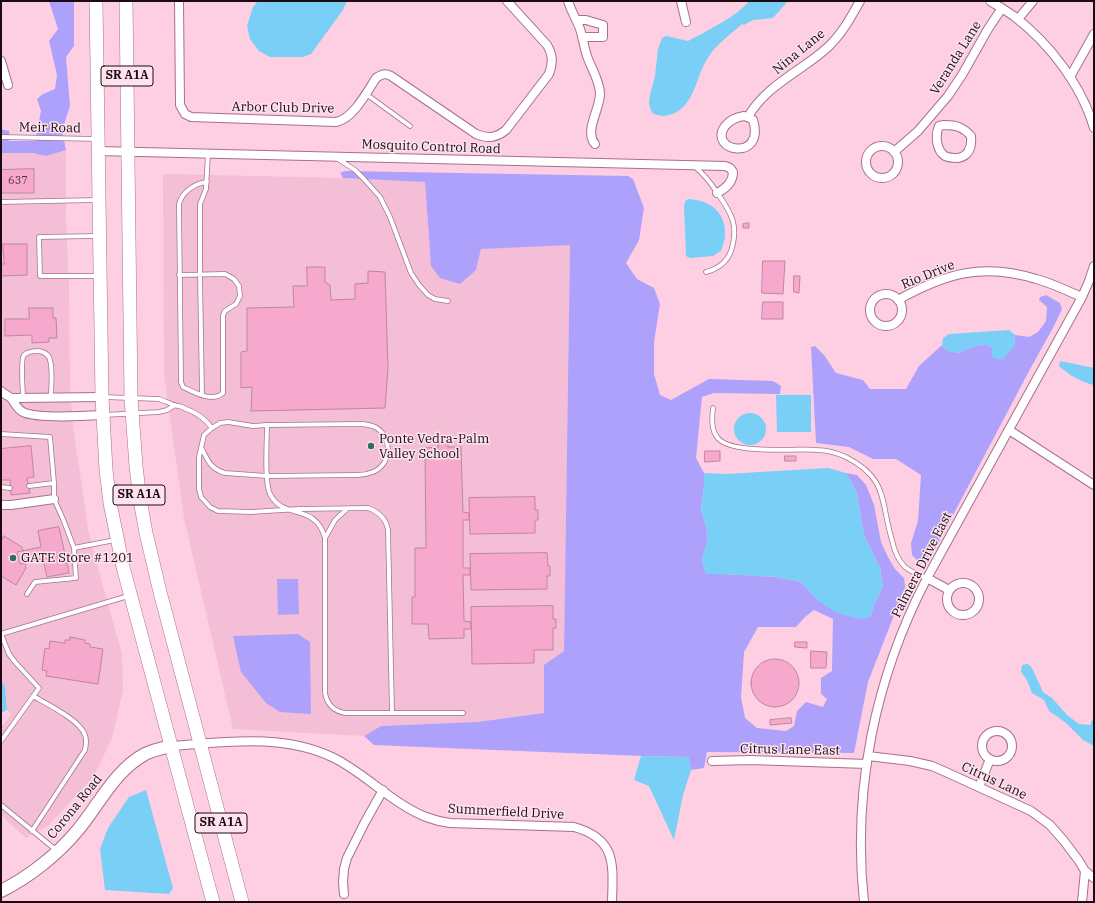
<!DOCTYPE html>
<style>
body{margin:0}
#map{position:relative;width:1095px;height:903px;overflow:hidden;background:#fecee3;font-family:"IBM Plex Serif",serif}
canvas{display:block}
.frame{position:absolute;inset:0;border:2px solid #1c0912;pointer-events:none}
</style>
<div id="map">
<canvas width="1095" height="903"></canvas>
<div class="frame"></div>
</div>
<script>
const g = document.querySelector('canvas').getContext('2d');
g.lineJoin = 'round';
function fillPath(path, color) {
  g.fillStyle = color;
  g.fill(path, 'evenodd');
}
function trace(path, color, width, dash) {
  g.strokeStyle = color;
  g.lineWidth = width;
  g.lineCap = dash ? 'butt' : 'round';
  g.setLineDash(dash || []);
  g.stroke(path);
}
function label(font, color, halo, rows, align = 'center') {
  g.font = font + ' "IBM Plex Serif",serif';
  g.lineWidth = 3;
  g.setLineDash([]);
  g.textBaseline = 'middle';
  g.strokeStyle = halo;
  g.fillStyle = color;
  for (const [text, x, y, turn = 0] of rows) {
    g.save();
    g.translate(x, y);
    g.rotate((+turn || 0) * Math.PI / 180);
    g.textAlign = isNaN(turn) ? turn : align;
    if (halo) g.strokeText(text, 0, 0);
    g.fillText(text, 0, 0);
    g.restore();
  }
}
fillPath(new Path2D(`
 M66 150V216L69 289 70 387 73 426 88 529 102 583 122 654 123 690 112 738 94 776 49 825 26 838 1 815V728L11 714 7 710 5 686 1 681V153H33L46 156Z
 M163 174 343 178 425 182 431 266 476 270 481 249 570 244 564 651 544 665V713L477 722 381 726 364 736 233 729 184 518 164 375Z`), '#f3bed6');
fillPath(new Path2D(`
 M49 1H74V46L66 57 70 106 62 131 66 150 46 156 33 153H1V129L9 131V141H35L41 111 37 99 43 94 55 89 57 75 49 41 58 29Z
 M345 171 628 176 633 179 644 208 639 240 626 263 637 279 654 288 660 304 654 342V374L660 395 671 400 709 379 773 381 781 386 780 394 714 393 702 397 696 458 704 473V485L701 510 705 522 708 539 702 560 706 574H722L777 577 801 582 816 598 870 617 875 602 883 587 880 568 864 535 856 491 846 473 857 475 866 485 874 505 881 542 888 557 895 569 904 578 905 587 868 682 854 753 707 752 704 768 691 770 688 757 641 756 374 745 364 736 381 726 477 722 544 713V665L564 651 570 245 481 249 476 270 460 284 440 278 431 266 425 182 343 178 340 173ZM814 610 833 619 832 671 821 678V694L827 699 823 707 806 702 797 711 794 726 786 731 757 728 745 718 741 697 744 652 758 627H796L805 617Z
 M1046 295 1060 303 1062 309 1054 326 1028 373 934 551 926 561H918L912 555 911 543 918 521 921 475 896 459H873L849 447 816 443 811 347 815 346 824 355 836 373 863 380 870 389H906L919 366 942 345 948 351 959 353 969 348 985 344 993 348 1014 347 1015 335 1029 337 1038 332 1046 321 1047 307 1039 300 1040 297Z
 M277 579H298L299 614 278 615Z
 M298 634 310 642 311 714 280 712 266 703 241 672 233 636Z`), '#aea1fc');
fillPath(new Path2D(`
 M258 1H347L343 10 311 54 303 57H270L259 51 250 39 247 26 253 7Z
 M749 1H788L773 18 753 20 744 25 742 24C731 34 717 44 709 56 695 75 696 108 669 115 669 115 664 116 664 116 660 116 655 114 652 113L649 104 650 95 655 76 658 49 662 38 666 36 688 41C705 32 739 15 749 1Z
 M689 199C711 201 726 212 725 236 725 241 722 246 721 251L713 256 690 258 686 256 684 205 686 200Z
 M1009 330 1015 335 1014 347 1003 359H997L992 357V348L985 344 969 348 959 353 948 351 942 345 943 338 949 334Z
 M1060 361 1094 368V385C1081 382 1069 375 1059 366Z
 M776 395H811V432H777Z
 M734 429a16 16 0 1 1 32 0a16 16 0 1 1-32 0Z
 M828 468 846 473 856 491 864 535 880 568 883 587 875 602 870 617 860 619 836 613 816 599 801 582 777 577 722 574H706L702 560 708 539 705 522 701 510 704 485V473L726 474Z
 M1028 664 1032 668 1043 692 1052 698 1067 715 1079 724 1090 725 1094 716V746L1083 740 1065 722 1049 711 1044 700 1032 693 1027 680 1021 672 1022 665Z
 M1 681 5 686 7 710 1 713Z
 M641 756 689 757 691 770 683 795 674 840 649 786 634 780Z
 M146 790 173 888 169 894 105 890 100 849 108 828 129 797Z`), '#79cff6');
const building = new Path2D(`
 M34 169V193H1V170Z
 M749 223V228H743V224Z
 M3 244H27V275L1 276V264H4Z
 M763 261H785L783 294 762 293Z
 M307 267H325V282L330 285 331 300 355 299V284L368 283V271L385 272 388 368 385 408 251 411 252 387 241 388V352L247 351V308L294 307 293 286H307Z
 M794 276H800L799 293 794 292Z
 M763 302H783V319H762Z
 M29 308H53V318H56L57 338H49V342L32 343V335L5 336V319H29Z
 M438 444H448V447H461L463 512 469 513V520H463V568H470V575H463L464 621 471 622V629H464V638L429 639 428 624H412V597H415V548H426L425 448 438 447Z
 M31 446 34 477 27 478 30 493 11 495 10 480H1V449Z
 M705 451H720V461L705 462Z
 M785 456H796V461H785Z
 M535 497V510H538V520H535V533L470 534 469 498Z
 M59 527 69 573 47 577 43 559 20 564 17 552 41 547 38 531Z
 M4 536 22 547 26 568 16 585 1 576V542Z
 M547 553 548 566H550V576H547V589L471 590 470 554Z
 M553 606V619H556V628H553V650H534V663L472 664 471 607Z
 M70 637 85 640V643L90 644V647L103 649 98 684 46 676 47 671 42 670 45 648 49 649 50 641 65 643V640H70Z
 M795 642H807V648L795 647Z
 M811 651 827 652 826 668H811Z
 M751 683a24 24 0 1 1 48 0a24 24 0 1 1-48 0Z
 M791 718 792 723 770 725V720Z`);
fillPath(building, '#f6a9cd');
trace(building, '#bd87a0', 1);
const lane = new Path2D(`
 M366 94 410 126
 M1 137 97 139
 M335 157 355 170 364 179 380 197 390 217 411 273 419 285 428 295 435 299 448 301
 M694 166C704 174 711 183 718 194 732 214 739 226 731 251 727 262 717 269 706 272
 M1 202 97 200
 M97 236 39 237 40 276H98
 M179 275 225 274 234 279 239 286 240 296 236 304 225 311 223 315V393C212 403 194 392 183 387L181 382 179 204C182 192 195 183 207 182
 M202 395 200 275V204L206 189 208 153
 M103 397 159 399C165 401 169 403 174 405 177 406 181 406 184 408 195 412 205 418 212 428
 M23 398C23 390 20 360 24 355 28 351 34 351 39 351 44 352 49 355 50 360 53 370 51 387 51 397
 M713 408C712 418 711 429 717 437 729 455 795 448 817 450 827 450 837 453 846 457 889 479 880 501 892 540 894 550 898 560 905 567 911 572 919 575 927 578
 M104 415 159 412 167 410 175 405
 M267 425C267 441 264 481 270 494 284 521 315 502 325 538V693C327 704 333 711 345 713H463
 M1 434 50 437 54 483 29 486
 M202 449C208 461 211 469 225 473L267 476 358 475C363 475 368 474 373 472 392 464 393 437 375 427 371 425 367 425 363 424L267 425 253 426 228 422 220 423 212 428 204 435 199 457V489L201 497 210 507 218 511 251 512 299 509 368 508C379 512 386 518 388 530L392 713
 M54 483V499L63 519 74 548
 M1 487 10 488
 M325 538 335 520 347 509
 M27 594 35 582 76 578 74 548 115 540
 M1 634 128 596
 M1 634 9 654 15 662 39 688 1 741
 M1 805 56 850
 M32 831 85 750C86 745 87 740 85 735 80 720 47 704 33 696`);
const street = new Path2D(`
 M179 1 180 105 185 114 191 117 336 122C353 119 367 92 376 78 382 74 385 73 391 76L476 134C488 139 496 138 506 130L549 74C553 63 553 55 547 45L507 1
 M568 1C571 11 577 20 580 29 583 38 584 47 587 56 591 68 600 81 600 94 600 109 584 131 595 144
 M681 1 686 22
 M990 1C998 6 1007 11 1015 17 1050 44 1082 86 1094 128
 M1018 19 1033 1
 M576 20H586L603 25V37H582
 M1 61 8 85
 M1070 77 1094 34
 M744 116 750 118 753 120C766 162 707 152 725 126 730 120 737 117 744 116Z
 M748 117C766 85 802 71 828 47 842 34 851 17 860 1
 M944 125C956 125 963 127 971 136 972 147 969 156 958 158 953 158 949 158 945 156 936 150 935 135 939 126Z
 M866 162a16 16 0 1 1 32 0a16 16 0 1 1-32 0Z
 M98 151 725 166 730 168 733 172C733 182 727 188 717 193
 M894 152 918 131 948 96 962 75 988 29 1002 8
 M870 310a16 16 0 1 1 32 0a16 16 0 1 1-32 0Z
 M898 300C944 274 983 262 1036 279 1052 283 1067 291 1082 297
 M1 391C4 394 9 396 11 398 15 403 17 409 23 412 37 419 86 416 103 415
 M11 398H17L102 397
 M1009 430 1094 485
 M1 505H11L54 499
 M927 578 949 590
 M947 599a16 16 0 1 1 32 0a16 16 0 1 1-32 0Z
 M982 746a15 15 0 1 1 30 0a15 15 0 1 1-30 0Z
 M171 746C225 742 284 733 334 758 366 774 393 804 426 817 434 820 442 822 450 823L574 827C617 839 613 865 612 902
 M868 756 910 761 932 766 948 773 1031 811 1050 825 1064 841 1079 861 1085 871 1094 878
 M712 761 751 760 867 764
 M979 787 990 759
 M344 894 343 882 344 869 347 858 365 822 383 790
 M864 902C852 790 875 678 927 578L1082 297 1089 281 1094 266
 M1082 902 1085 871`);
const secondary = new Path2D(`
 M1 891C29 877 57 855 77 831 99 805 114 771 145 754 153 750 163 748 171 746`);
const primary = new Path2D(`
 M96 1 102 397 106 470 110 503 123 567 213 902
 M126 1 131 398 136 466 140 500 146 533 160 592 242 902`);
trace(lane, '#a6718a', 5.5);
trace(street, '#a6718a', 10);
trace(secondary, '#a6718a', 14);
trace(primary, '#a6718a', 14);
trace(lane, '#fff', 4);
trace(street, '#fff', 8);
trace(secondary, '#fff', 12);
trace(primary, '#fff', 13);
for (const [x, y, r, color] of [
 [371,446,4,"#306e5a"],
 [13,558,4,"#306e5a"]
]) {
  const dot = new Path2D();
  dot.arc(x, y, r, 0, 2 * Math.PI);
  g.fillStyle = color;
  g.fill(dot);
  trace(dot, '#fce3ee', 1.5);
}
label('11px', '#523141', null, [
 ["637",18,181]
]);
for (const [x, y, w] of [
 [127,76,52],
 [139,495,52],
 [221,823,52]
]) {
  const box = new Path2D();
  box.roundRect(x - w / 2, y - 10, w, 20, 3);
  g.fillStyle = '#fce3ee';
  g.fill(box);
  trace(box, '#1c0912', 1);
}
label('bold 12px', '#1c0912', null, [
 ["SR A1A",127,76],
 ["SR A1A",139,495],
 ["SR A1A",221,823]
]);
label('13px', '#1c0912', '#fce3ee', [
 ["Nina Lane",799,52,-39],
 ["Veranda Lane",956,58,-58],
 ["Arbor Club Drive",283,108,1],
 ["Meir Road",50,128,1],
 ["Mosquito Control Road",431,147,2],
 ["Rio Drive",928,275,-22],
 ["Palmera Drive East",922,565,-63],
 ["Citrus Lane East",790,750,1],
 ["Citrus Lane",994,781,25],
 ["Corona Road",75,807,-51],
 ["Summerfield Drive",506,812,3]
]);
label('13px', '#1c0912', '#fce3ee', [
 ["Ponte Vedra-Palm",379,439],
 ["Valley School",379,454],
 ["GATE Store #1201",21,558]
], 'left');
</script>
